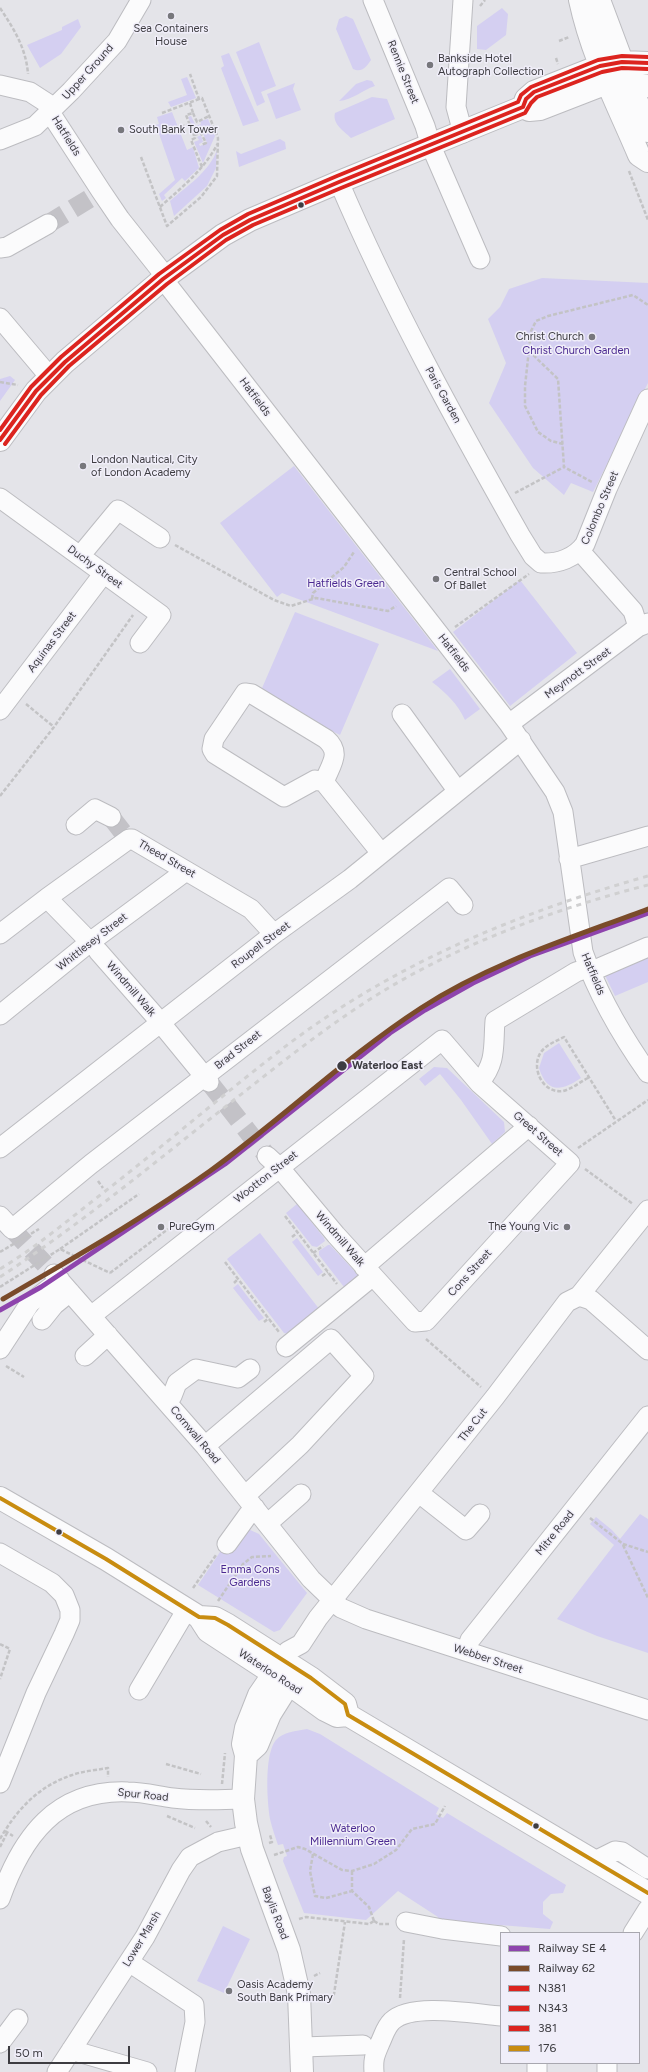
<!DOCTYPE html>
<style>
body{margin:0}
#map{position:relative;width:648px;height:2072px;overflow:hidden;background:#e4e4e9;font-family:Figtree,sans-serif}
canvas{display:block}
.legend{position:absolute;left:500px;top:1932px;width:140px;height:132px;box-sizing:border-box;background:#f0eef9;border:1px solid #a8a7af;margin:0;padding:5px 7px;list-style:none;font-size:12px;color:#3d3c41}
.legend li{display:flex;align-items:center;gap:8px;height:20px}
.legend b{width:20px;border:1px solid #a8a7af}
.scale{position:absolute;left:8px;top:2046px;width:122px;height:18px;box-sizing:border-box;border:2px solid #3d3c41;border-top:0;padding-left:5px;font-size:12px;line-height:14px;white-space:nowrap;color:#3d3c41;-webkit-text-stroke:3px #f0eef9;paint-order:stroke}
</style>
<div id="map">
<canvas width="648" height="2072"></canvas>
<ul class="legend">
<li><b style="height:5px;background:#8e44ad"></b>Railway SE 4</li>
<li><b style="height:5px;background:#7a4b2a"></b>Railway 62</li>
<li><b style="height:5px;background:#dc241f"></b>N381</li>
<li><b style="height:5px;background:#dc241f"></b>N343</li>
<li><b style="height:5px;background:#dc241f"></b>381</li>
<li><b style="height:5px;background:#c88c10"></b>176</li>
</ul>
<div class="scale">50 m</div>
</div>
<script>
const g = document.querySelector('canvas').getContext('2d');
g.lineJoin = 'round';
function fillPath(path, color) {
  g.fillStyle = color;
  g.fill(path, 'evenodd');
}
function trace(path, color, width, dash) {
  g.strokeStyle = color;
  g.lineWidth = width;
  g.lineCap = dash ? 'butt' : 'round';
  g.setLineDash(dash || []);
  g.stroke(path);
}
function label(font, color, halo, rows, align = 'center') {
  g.font = font + ' Figtree,sans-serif';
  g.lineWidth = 3;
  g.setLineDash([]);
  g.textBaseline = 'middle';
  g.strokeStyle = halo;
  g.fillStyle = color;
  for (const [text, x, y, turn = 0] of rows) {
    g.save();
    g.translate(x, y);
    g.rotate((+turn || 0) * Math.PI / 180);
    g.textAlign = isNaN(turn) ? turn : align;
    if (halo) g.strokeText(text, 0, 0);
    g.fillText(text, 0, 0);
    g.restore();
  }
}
fillPath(new Path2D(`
 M502 8 508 14 506 35 486 50 477 49V26Z
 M346 16 353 19 371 60C366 67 362 73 353 69L336 29 339 19Z
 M78 19 81 27 61 54 40 68 27 45 62 30V27Z
 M259 42 276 86 261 92 265 102 257 106 236 52Z
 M229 53 259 121 243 126 221 68 224 66 221 56Z
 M187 77 196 98 171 107 168 102 187 95 181 79Z
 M367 80 372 81 375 86C362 90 353 100 339 101L356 84Z
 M295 83 293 89 301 110 276 119 267 94Z
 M372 97 387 99 395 119 351 138C344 131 332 124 335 113Z
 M172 112 187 150 193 147 199 168 185 181 182 178 164 195 166 198 162 201 159 194 175 180 156 125 159 124 157 117Z
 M191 116 196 126 201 124 200 121 208 119 215 136 203 163 194 142 199 140 197 137 201 135 203 142 199 144 200 146 207 143 202 131 195 133 188 117Z
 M280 139 285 142 286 149 239 167 236 151 241 154Z
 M217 150 216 168 207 186 174 216 170 201C187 186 209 172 217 150Z
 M542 278 648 283V383L593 492 571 483 564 495 533 468 489 403 506 363 488 319 500 307 509 289Z
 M10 376 15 380 0 401V379Z
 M294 466 438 651 282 593 277 597 220 523Z
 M520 580 577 653 510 706 453 632Z
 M295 612 379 644 340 735 259 695Z
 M450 669 480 709 465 720C458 704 445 692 432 682Z
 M648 949V982L615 996 602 969Z
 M559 1043 581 1078C562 1091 547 1094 539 1068L544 1053Z
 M434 1067 447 1068 504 1122 505 1132 492 1144 461 1100 440 1074 425 1086 419 1079Z
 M297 1204 324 1238 325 1241 317 1247 312 1246 286 1213Z
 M260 1233 320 1310 289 1334 284 1333 227 1259Z
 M297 1238 323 1272 318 1276 292 1242Z
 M328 1245H330L361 1278 348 1288 344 1287 319 1255V1251Z
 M238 1284 264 1318 259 1321 233 1288Z
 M640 1514 648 1519V1653L597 1636 557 1619 614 1545 590 1524 596 1517 612 1530 620 1539Z
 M248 1529 259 1534 307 1593 280 1630 274 1632 198 1585 222 1549Z
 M307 1729 320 1734 439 1808 436 1814 443 1818 447 1813 566 1885 563 1893 551 1894 543 1902V1914L553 1922 550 1929 437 1920 438 1917 398 1891 366 1920 304 1913 283 1861 284 1857 287 1856 283 1844 278 1845C275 1836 272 1828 270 1819 267 1801 264 1754 276 1740 283 1732 296 1731 307 1729Z
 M223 1926 250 1939 224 1993 197 1981Z`), '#d4cff1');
trace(new Path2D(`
 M48 224 89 199
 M111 817 124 834
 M209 1082 267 1156
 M12 1229 54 1274`), '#c3c2c7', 19, [19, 10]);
const minor = new Path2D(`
 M373 0 425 126 431 146 480 259
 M0 85 30 92 47 103 53 117 101 191 120 219 166 277
 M463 133 456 107 463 0
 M0 140 35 126 71 91 117 41 141 0
 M339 182C391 304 455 420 520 535L533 556 541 563C558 564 575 558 585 544L607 489 648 399
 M0 248 7 247 48 224
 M163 279 509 724 555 792 563 812 583 952C598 995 622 1036 648 1073
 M0 318 49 376
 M0 498 161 615 140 643
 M580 551 633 611 638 627
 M80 556 118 510 160 538
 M0 710 104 573
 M402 714 454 786 459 790
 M509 724 638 627 648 623
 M324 782C331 764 342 753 326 739L252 694 245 693 214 739 212 749 215 754 284 797 315 780 324 782 381 853
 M76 825 95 809 111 817
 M569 859 648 836
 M47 898 90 942
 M0 934 47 898 129 839H132L251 909 274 934
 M98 951 155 1016 209 1082
 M590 972 648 947
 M0 1015 90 942 186 871
 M479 1083C497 1062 493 1046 495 1021L576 972 588 968
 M0 1148 274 934 350 879 521 740
 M0 1216 12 1229 91 1164 449 888 463 905
 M364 1267 529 1126
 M54 1274 205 1446 311 1579 341 1608 366 1619 648 1710
 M579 1296 591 1300 648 1350
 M91 1316 442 1040 479 1083 570 1163 426 1321 415 1322 336 1235 279 1167 267 1156
 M42 1320 54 1305 70 1292
 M286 1347 373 1276
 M0 1349 30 1303 60 1280
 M85 1356 108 1335
 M166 1400 172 1396 177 1383 196 1369 238 1378 250 1369
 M205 1446 331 1339 364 1376 300 1445 245 1496
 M419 1493 466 1530 480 1514
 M267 1524 301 1494
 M227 1544 248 1515 255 1508
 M0 1553 52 1583 64 1595 70 1610V1620L64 1634 36 1693 0 1783
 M466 1651 470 1640 648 1416
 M283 1660 288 1651 301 1644 318 1618 495 1397 567 1302 579 1296 648 1210
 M139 1690 187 1609
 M595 1861 615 1851 622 1852 648 1869
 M0 1899C22 1837 56 1789 128 1792 143 1792 158 1796 173 1798 197 1801 220 1800 243 1799
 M406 1922 442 1929 501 1936
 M633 1933 648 1909
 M129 1962 194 2005 195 2022 185 2072
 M0 2043 18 2019
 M302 2047 363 2045
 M71 2050 147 2072
 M607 2063V2072
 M57 2072 145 1937 181 1870 190 1857 218 1842 248 1835
 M374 2072C373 2058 375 2055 380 2043 384 2035 385 2028 392 2021 412 2002 474 2014 501 2016
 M537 2072V2063`);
const major = new Path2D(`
 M580 0C592 56 617 103 639 155L648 161
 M599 0 648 131
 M523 107 529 110 540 109 607 83H629L648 86
 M0 440 36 391 65 362 163 279 223 235 250 220 339 182 523 107 526 99 534 92 600 66 622 62 648 63
 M0 1498 106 1559 199 1617 208 1631 289 1684 325 1710 337 1716 348 1715 648 1893
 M199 1617 215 1618 228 1625 311 1678 345 1704 348 1715
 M283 1660 259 1695 246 1728 243 1744 246 1755 243 1799 246 1823 252 1849 289 1950 299 1994 302 2072
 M246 1755 257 1745 270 1714 297 1671`);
trace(minor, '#bcbcc0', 21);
trace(major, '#bcbcc0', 24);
trace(new Path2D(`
 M480 6 485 0
 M0 8C14 29 26 48 28 74
 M559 41 569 37
 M556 58 558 64
 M190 103 193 113 186 115 195 138 191 140 202 167
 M162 113 199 99
 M193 113 197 122 209 116
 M181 127 190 124
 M194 135 201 133 206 143 201 145
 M141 157 167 226 201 197 217 176 218 138 202 98 199 99 190 74
 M629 171 648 220
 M160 207C182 187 204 170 218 143
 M529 351 558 379 564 467 592 482
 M0 382 18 385
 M563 444 551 441 538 432 525 406V386L531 331 536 321 548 316 633 295 648 305
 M515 493 564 467
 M175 545 274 600 291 606 316 598 388 611 396 606
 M312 599 313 593 344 567 354 552
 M455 627 529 574
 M26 704 54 727
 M0 796 54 727 133 615
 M588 1078C580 1082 572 1089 563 1091 543 1094 530 1068 541 1052 546 1045 556 1041 564 1037L616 1121
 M578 1148 648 1100
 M585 1169 633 1204
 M98 1181 103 1188
 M285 1216 337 1284
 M292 1237 297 1233
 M60 1249 139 1194
 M313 1253 323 1246
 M225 1262 279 1332
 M110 1273 168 1229
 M322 1276 328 1272
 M234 1283 238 1279
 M264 1322 269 1318
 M426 1339 481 1387
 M6 1366 24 1377
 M590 1518 623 1544 648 1552
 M623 1545 648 1598
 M193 1588 216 1555
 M218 1601 243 1564 252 1557 271 1556
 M0 1644 10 1649 0 1679
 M166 1764 201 1774
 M222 1784 225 1753
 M167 1816 195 1828
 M206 1821 211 1827
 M5 1831 13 1836
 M0 1839C17 1809 39 1786 72 1775 83 1771 97 1770 108 1768V1777
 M269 1843 272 1842 270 1835
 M0 1847 7 1833
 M313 1854 310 1871 315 1896 326 1898 352 1891
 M274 1855 298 1847 305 1849 342 1870 352 1871 374 1864 396 1850 412 1829 435 1824 445 1806
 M352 1871V1891L369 1907 374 1921
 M299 1919 306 1917 369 1924 374 1921
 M374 1921 379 1924H389
 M314 1976 320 1973
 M400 1998 404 1939
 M328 1999 334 1994 345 1922`), '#c3c3c5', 2.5, [4, 2]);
trace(minor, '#fbfbfc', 19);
trace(major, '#fbfbfc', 22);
trace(new Path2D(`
 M0 1269C35 1248 67 1221 99 1196 161 1148 220 1097 282 1049 391 965 517 913 648 876
 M0 1277C84 1222 160 1158 239 1096 282 1062 325 1028 372 998 454 946 554 909 648 885`), '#d0d0d1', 3, [5, 5]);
trace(new Path2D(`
 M0 1252 39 1229
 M0 1287 60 1249 110 1273`), '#c3c3c5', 2.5, [4, 2]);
trace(new Path2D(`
 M0 440 36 391 65 362 163 279 223 235 250 220 339 182 523 107 526 99 534 92 600 66 622 62 648 63`), '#dc241f', 4);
trace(new Path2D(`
 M5 444 41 395 69 366 167 284 226 240 253 225 341 188 525 113 531 103 537 97 602 72 622 68 648 69`), '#dc241f', 4);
trace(new Path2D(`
 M0 430 31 387 61 357 159 274 220 230 248 214 337 176 518 102 521 95 531 87 598 60 622 56 648 57`), '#dc241f', 4);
trace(new Path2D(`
 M0 1498 106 1559 199 1617 215 1618 228 1625 311 1678 345 1704 348 1715 648 1893`), '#c88c10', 4);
trace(new Path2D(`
 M0 1310 41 1287 225 1164 390 1033 425 1010 473 983 530 956 648 913`), '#8e44ad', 5);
trace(new Path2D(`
 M3 1299C73 1258 144 1218 210 1171 282 1119 347 1056 421 1008 490 963 571 938 648 909`), '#7a4b2a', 5);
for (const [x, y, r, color] of [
 [171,16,4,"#77777c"],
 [430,65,4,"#77777c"],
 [121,130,4,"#77777c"],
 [301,205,3.5,"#3d3c41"],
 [592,337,4,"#77777c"],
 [83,466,4,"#77777c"],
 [436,579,4,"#77777c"],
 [342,1066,5.5,"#3d3c41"],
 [161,1227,4,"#77777c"],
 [567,1227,4,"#77777c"],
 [59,1532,3.5,"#3d3c41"],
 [536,1826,3.5,"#3d3c41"],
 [229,1991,4,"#77777c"]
]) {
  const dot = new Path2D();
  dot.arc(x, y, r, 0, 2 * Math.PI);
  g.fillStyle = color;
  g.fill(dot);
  trace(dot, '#f0eef9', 1.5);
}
label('11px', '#3d3c41', '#f0eef9', [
 ["Sea Containers",171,29,"center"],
 ["House",171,42,"center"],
 ["Bankside Hotel",438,59],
 ["Autograph Collection",438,72],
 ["South Bank Tower",129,130],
 ["Christ Church",584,337,"right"],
 ["London Nautical, City",91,460],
 ["of London Academy",91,473],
 ["Central School",444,573],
 ["Of Ballet",444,586],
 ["PureGym",169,1227],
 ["The Young Vic",559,1227,"right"],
 ["Oasis Academy",237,1985],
 ["South Bank Primary",237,1998]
], 'left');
label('11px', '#3d3c41', '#f0eef9', [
 ["Upper Ground",88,72,-48],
 ["Rennie Street",403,72,68],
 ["Hatfields",66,136,58],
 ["Paris Garden",443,395,61],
 ["Hatfields",255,397,53],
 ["Colombo Street",600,508,-67],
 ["Duchy Street",95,567,36],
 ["Aquinas Street",52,642,-53],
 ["Hatfields",454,653,52],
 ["Meymott Street",578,673,-36],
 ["Theed Street",167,859,30],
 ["Whittlesey Street",92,942,-38],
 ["Roupell Street",261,945,-37],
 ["Hatfields",593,974,67],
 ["Windmill Walk",131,989,49],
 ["Brad Street",238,1050,-38],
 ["Greet Street",538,1134,41],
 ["Wootton Street",266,1177,-38],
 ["Windmill Walk",340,1239,49],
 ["Cons Street",470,1273,-48],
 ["The Cut",473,1425,-52],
 ["Cornwall Road",195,1435,50],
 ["Mitre Road",555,1533,-51],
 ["Webber Street",488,1659,18],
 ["Waterloo Road",270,1672,33],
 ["Spur Road",143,1795,6],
 ["Baylis Road",275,1913,69],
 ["Lower Marsh",142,1939,-59]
]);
label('11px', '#4b2a91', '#f0eef9', [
 ["Christ Church Garden",576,351],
 ["Hatfields Green",346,584],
 ["Emma Cons",250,1570],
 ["Gardens",250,1583],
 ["Waterloo",353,1829],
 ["Millennium Green",353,1842]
]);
label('bold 11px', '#3d3c41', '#f0eef9', [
 ["Waterloo East",352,1066]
], 'left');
</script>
